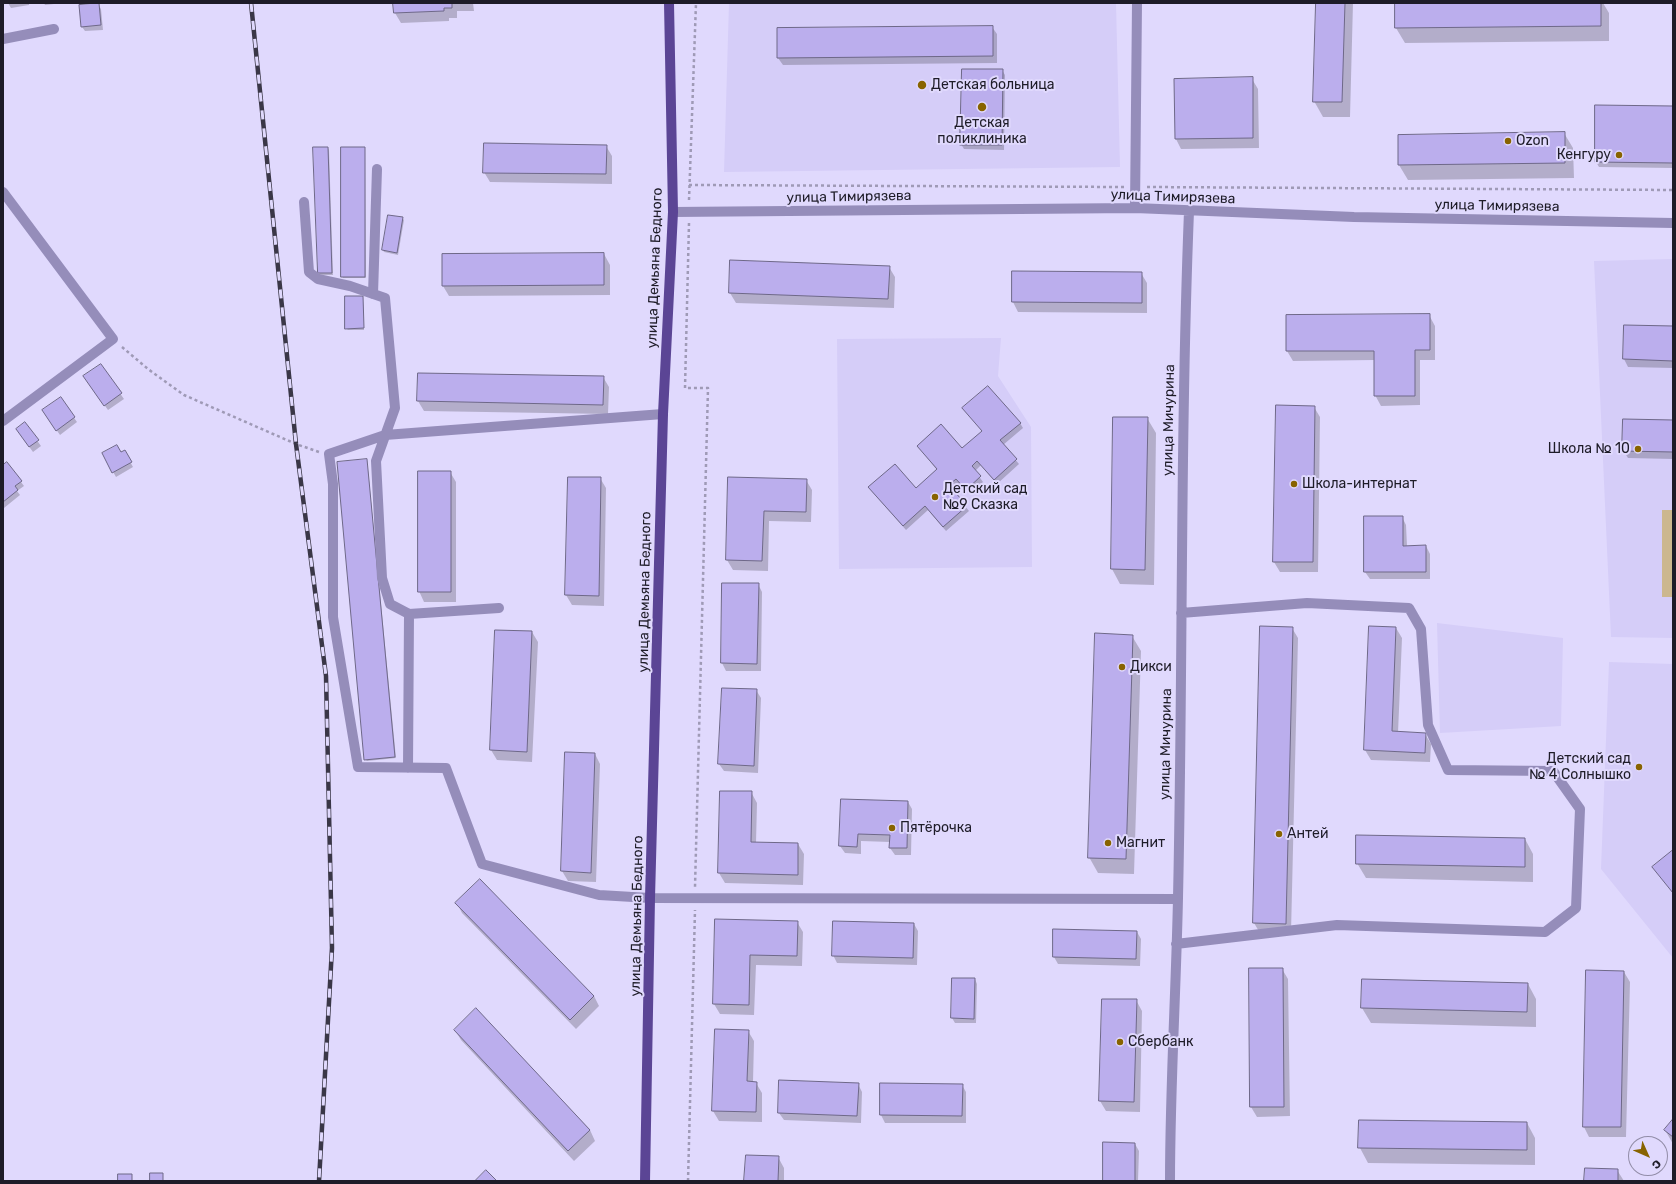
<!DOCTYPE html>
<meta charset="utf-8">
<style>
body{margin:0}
#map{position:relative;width:1676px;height:1184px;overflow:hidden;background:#e0d9fd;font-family:Rubik,sans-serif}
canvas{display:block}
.frame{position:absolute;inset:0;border:4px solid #1e1c28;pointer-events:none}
.north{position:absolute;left:1628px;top:1136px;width:40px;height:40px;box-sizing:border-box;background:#e0d9fd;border:1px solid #928da8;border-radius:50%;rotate:135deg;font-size:11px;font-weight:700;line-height:16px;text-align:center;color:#1e1c28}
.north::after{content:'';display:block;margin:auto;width:14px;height:18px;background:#886300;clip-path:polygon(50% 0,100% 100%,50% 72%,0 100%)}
</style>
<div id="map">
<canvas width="1676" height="1184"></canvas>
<div class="frame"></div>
<div class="north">С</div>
</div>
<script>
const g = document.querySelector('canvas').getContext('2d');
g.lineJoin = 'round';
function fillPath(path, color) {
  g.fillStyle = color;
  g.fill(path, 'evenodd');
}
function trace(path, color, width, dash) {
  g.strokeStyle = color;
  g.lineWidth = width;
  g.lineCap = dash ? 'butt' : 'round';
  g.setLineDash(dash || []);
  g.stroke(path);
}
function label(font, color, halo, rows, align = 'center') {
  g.font = font + ' Rubik,sans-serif';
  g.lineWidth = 4;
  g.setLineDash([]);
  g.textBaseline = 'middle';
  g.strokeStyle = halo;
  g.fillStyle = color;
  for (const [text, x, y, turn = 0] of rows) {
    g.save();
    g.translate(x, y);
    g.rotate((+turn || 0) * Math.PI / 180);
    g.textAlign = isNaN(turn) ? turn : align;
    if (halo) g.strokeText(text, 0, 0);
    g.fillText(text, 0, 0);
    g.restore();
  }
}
fillPath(new Path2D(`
 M729 3H1116L1120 167 724 172Z
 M1673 259V638L1611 637 1594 261Z
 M1001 338 998 376 1031 427 1032 567 839 569 837 339Z
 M1437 623 1563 638 1561 726 1440 733Z
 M1609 662 1673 664V958L1601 869Z`), '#d5cdf8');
fillPath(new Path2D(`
 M1662 510H1673V597H1662Z`), '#ccb78f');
fillPath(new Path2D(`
 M8 3H29V5L11 8Z
 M44 3H63L45 5Z
 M394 3H473L474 11H457V18H449V21L401 23 395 13Z
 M1317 3H1353L1350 117H1323L1314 101Z
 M1396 3H1603L1609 13V41L1405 43 1396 28Z
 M98 4 101 9 103 30 85 31 82 27Z
 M992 27 997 34V63L783 65 778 58Z
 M1002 70 1005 75 1004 150 964 149 961 144Z
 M1252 79 1258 89 1259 148 1181 149 1176 139Z
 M1596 106 1673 107V168L1599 167 1596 162Z
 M1564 133 1573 148 1574 178 1408 180 1399 165Z
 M606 146 612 156V184L490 182 484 172Z
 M314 148H328L329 150 333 275H320L319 273Z
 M365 148 366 278H343L342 276Z
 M389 216 402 218 404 220 398 255 384 252 383 250Z
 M604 254 610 265V295L449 296 443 286V255Z
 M889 267 895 277 894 308 736 303 730 293Z
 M1141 273 1147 283V313L1018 312 1013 302Z
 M363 297 364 330H348L346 328Z
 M1429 315 1435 326V360H1420V405L1381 406 1375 395V360L1293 361 1287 351Z
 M1625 326 1673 327V368L1628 367 1624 359Z
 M100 365 124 399 108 410 87 381Z
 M603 377 609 387 608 414 424 411 418 401Z
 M60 398 77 422 60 435 46 415Z
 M1314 407 1320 417 1318 572H1280L1274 562Z
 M964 409 1020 423 1023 428 1003 445 1019 464 997 484 981 465 975 471 983 482 969 494 960 483 952 490 969 511 946 531 928 510 906 530 869 488 916 489 937 470 918 446 962 450 983 432Z
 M1114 418H1147L1156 433 1154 585 1120 584 1112 569Z
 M1673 421V459L1628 458 1623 450Z
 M25 424 41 446 33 452 17 430Z
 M124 451 133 467 116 477 103 454 120 453Z
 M367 460 396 758 367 761 365 759Z
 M3 466 21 482 24 486 17 491 20 495 4 508Z
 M450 472 456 482V602H424L419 591Z
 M600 478 606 488 604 606 572 605 566 595Z
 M729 478 806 480 812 490 811 522 769 521 768 571 733 570 727 560Z
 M1402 517 1406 525 1407 546H1426L1430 554V579H1370L1365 572Z
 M723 584H758L762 592 761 671H726L722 663Z
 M1292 628 1298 638 1291 933H1260L1254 923Z
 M1396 628 1402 638 1398 733 1425 734 1431 744 1430 762 1371 760 1365 750Z
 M532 632 538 642 532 762 497 760 491 750Z
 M1132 636 1141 651 1134 874 1098 873 1089 857Z
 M756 690 761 698 758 773 724 771 719 764Z
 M566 753 595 754 600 764 596 882 568 881 562 871Z
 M721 792H751L757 803 756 843 798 844 804 854 803 885 725 883 719 873Z
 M842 800 908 802 912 809 911 855H895L890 848V842L861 841V854L845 853 840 846Z
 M1525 839 1533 854V882L1366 878 1357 863Z
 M457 903 594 996 599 1006 576 1029 462 913Z
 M716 920 797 922 803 932 802 966 756 965 754 1015 720 1014 714 1004Z
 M914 924 918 931 917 965 837 963 833 955Z
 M1137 932 1141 939 1140 966 1058 964 1054 957Z
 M1282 969 1288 979 1290 1116 1257 1117 1251 1107Z
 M1624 972 1630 982 1626 1137H1589L1584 1127Z
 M975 979 977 984 976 1023H955L952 1018Z
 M1363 980 1528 984 1536 999V1027L1371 1023 1362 1008Z
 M1136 1000 1142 1011 1140 1112 1106 1111 1100 1101Z
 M476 1010 590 1130 595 1141 574 1161 461 1040 455 1030Z
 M716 1030 748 1031 754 1041 753 1082 756 1083 762 1093V1122L719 1121 713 1111Z
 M858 1084 862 1092 861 1123 784 1120 779 1113Z
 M881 1084 962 1085 966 1092V1123H885L881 1115Z
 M1673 1120V1144L1665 1130Z
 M1527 1123 1535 1138V1165L1368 1163 1360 1148Z
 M1135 1144 1139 1151 1138 1181H1104Z
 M778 1157 784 1168V1181H745Z
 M1617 1170 1624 1181H1585Z`), '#0003');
const building = new Path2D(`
 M99 3 101 25 81 27 79 5Z
 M393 3H452V8H444V11L394 13Z
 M1316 3H1345L1342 102H1313Z
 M1395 3H1601V26L1395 28Z
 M993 26V56L777 58V28Z
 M962 69H1003L1002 145H960Z
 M1253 77V138L1175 139 1174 79Z
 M1595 105 1673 106V163L1595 162Z
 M1565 132V163L1398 165V135Z
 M484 143 607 145 606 174 483 173Z
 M313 147H328L332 273H318Z
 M341 147H365V277H341Z
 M388 215 403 217 397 253 382 250Z
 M604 253V285L442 286V254Z
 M730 260 890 266 888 299 729 293Z
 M1012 271 1142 272V303L1012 302Z
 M345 296H363L364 328 345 329Z
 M1430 314V350H1415V396H1374V351H1286V315Z
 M1624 325 1673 326V361L1623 359Z
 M101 364 122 393 104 406 83 376Z
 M418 373 604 376 603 405 417 401Z
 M988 386 1021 423 1000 440 1017 459 994 480 977 461 972 466 981 476 966 490 956 479 949 485 967 506 943 527 925 506 903 526 868 487 895 464 916 488 937 469 917 446 941 424 962 448 982 431 962 408Z
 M61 397 75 417 56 431 42 410Z
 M1276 405 1315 406 1313 562H1273Z
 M1113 417H1148L1145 570 1111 569Z
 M1623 419 1673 420V452L1622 451Z
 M25 422 39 440 29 447 16 429Z
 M117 445 121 452 125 450 132 462 112 473 102 453Z
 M367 459 395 757 364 760 337 462Z
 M7 462 22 481 15 486 18 490 3 502V465Z
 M418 471H451V592H418Z
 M568 477H601L599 596 565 595Z
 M728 477 807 479 806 512 764 511 762 561 726 560Z
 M1364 516H1403V546L1426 545V572H1364Z
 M722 583H759L757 664 721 663Z
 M1260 626 1293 627 1286 924 1253 923Z
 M1369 626 1396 627 1392 731 1426 733 1425 753 1364 750Z
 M495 630 532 631 527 752 490 750Z
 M1095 633 1133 635 1126 859 1088 858Z
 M722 688 757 689 754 766 718 764Z
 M565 752 595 753 591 873 561 871Z
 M720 791H752L751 842 798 843V875L718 873Z
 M841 799 908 801 907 848H889L890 835 858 834 857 847 839 846Z
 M1356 835 1525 838V867L1356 864Z
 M1673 850V893L1652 867Z
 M480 879 594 996 570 1020 455 903Z
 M715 919 798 921 797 956 750 955 749 1005 713 1004Z
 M833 921 914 923 913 958 832 956Z
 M1053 929 1137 931 1136 959 1053 957Z
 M1249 968H1283L1284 1107H1250Z
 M1586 970 1624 971 1621 1127H1583Z
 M952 978H975L974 1019 951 1018Z
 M1362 979 1528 983 1527 1012 1361 1008Z
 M1102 999H1137L1134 1102 1099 1101Z
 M476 1008 590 1130 568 1151 454 1030Z
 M715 1029 749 1030 747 1081 757 1082 756 1112 712 1111Z
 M779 1080 859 1083 857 1116 778 1113Z
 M880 1083 963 1084 962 1116 880 1115Z
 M1673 1119V1137L1664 1130Z
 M1359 1120 1527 1122V1150L1358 1148Z
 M1103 1142 1135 1143V1181H1103Z
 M746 1155 779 1156 778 1181H744Z
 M1585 1168 1618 1169V1181H1584Z
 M486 1170 497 1181H475Z
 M150 1173H163V1181H150Z
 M118 1174H132V1181H118Z`);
fillPath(building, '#bbaeed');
trace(building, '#6e6888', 1);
trace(new Path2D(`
 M689 185 1124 187
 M1147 187 1673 190
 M689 200 696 3
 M689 223 685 388H708L695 887
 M122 347 148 369 184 395 296 444 319 452
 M688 1181 695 910`), '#9f9ab6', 2.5, [3, 3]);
trace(new Path2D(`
 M3 39 54 29
 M3 192 113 339 3 421
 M304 202 309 272 318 279 350 286 385 298 395 408 376 461 382 578 390 604 409 614 408 768
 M1135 208 1137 3
 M673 212 1135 208 1354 217 1673 223
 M373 294 377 169
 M663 414 385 435 329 454 333 484V617L358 767 446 768 482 864 599 895 650 898 1178 899
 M409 614 499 608
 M1176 944 1337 925 1545 932 1576 908 1580 809 1553 771 1448 770 1428 725 1421 629 1409 608 1307 603 1181 613
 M1170 1181C1170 1087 1176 993 1178 898 1183 669 1180 440 1189 211`), '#958dba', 10);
trace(new Path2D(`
 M645 1181 650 898 663 414 673 212 669 3`), '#5b4595', 10);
const rail = new Path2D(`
 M251 3 296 444 326 676 332 948 319 1181`);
trace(rail, '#3a3747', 4.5);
trace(rail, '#e0d9fd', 3, [9]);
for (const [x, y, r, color] of [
 [922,85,5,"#886300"],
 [982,107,5,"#886300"],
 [1508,141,4,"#886300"],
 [1619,155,4,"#886300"],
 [1638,449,4,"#886300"],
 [1294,484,4,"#886300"],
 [935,497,4,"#886300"],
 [1122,667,4,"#886300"],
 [1639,767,4,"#886300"],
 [892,828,4,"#886300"],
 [1279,834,4,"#886300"],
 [1108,843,4,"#886300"],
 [1120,1042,4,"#886300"]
]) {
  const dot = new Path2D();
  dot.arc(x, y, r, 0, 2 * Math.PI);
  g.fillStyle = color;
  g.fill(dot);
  trace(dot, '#e0d9fd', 1.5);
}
label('14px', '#1e1c28', '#e0d9fd', [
 ["Детская больница",931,85],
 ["Детская",982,123,"center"],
 ["поликлиника",982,139,"center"],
 ["Ozon",1516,141],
 ["Кенгуру",1611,155,"right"],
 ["Школа № 10",1630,449,"right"],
 ["Школа-интернат",1302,484],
 ["Детский сад",943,489],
 ["№9 Сказка",943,505],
 ["Дикси",1130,667],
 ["Детский сад",1631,759,"right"],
 ["№ 4 Солнышко",1631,775,"right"],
 ["Пятёрочка",900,828],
 ["Антей",1287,834],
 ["Магнит",1116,843],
 ["Сбербанк",1128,1042]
], 'left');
label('14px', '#1e1c28', '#e0d9fd', [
 ["улица Тимирязева",849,197,-1],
 ["улица Тимирязева",1173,197,2],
 ["улица Тимирязева",1497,206,1],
 ["улица Демьяна Бедного",655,268,-88],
 ["улица Мичурина",1169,420,-89],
 ["улица Демьяна Бедного",645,592,-89],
 ["улица Мичурина",1166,744,-89],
 ["улица Демьяна Бедного",637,916,-89]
]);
</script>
